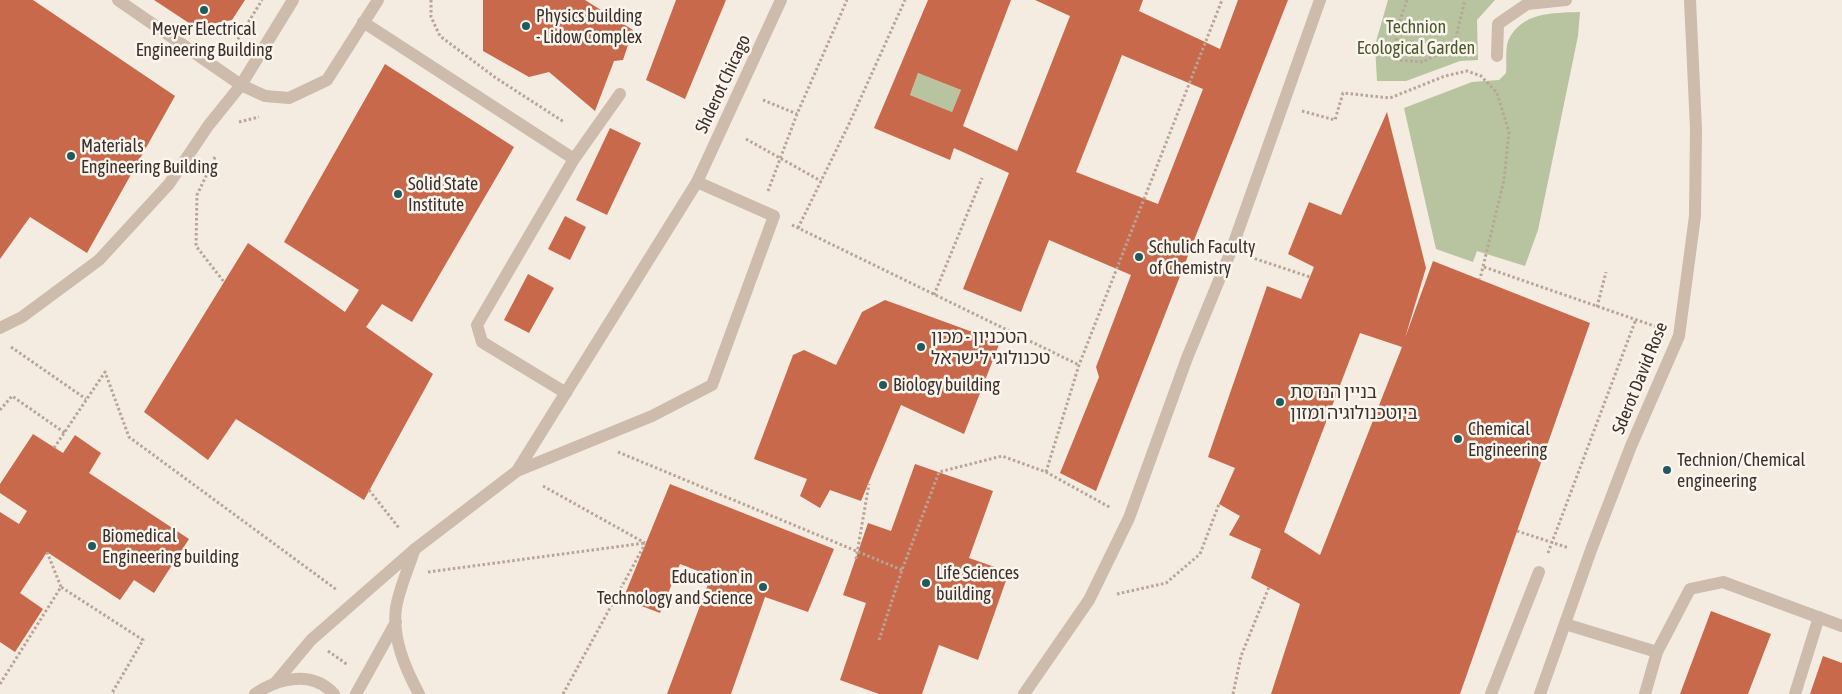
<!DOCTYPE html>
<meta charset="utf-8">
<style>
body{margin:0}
canvas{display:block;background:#f4ebe1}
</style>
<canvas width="1842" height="694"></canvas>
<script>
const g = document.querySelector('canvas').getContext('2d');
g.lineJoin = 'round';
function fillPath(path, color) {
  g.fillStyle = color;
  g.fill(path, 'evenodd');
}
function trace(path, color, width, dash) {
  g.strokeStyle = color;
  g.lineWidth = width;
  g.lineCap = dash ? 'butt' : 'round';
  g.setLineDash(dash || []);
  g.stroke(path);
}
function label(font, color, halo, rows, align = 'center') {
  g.font = font + ' "Asap Condensed","Noto Sans Hebrew",sans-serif';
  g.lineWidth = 5;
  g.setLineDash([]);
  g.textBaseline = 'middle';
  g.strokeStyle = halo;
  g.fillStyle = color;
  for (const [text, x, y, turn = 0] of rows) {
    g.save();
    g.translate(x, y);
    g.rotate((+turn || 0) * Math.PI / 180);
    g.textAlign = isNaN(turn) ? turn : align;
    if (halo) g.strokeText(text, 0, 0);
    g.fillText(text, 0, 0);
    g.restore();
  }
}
fillPath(new Path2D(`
 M1388 0H1495L1477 20 1478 60 1460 61 1406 81H1377L1375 45Z
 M1580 12 1578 36 1538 230 1525 266 1477 251 1473 262 1436 249 1404 108 1472 82 1499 80 1506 73C1507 63 1505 50 1508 41 1521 12 1552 13 1580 12Z
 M918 73 961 90 952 112 910 95Z`), '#b8c4a0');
fillPath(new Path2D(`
 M0 0H33L175 96 87 253 30 217 0 259Z
 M154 0H245L232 20 195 27Z
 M483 0H585L633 30 623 60 614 61 595 111 549 72 529 77 483 51Z
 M676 0H726L685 99 646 80Z
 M928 0H1011L963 126 1017 151 1070 16 1035 0H1143L1139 11 1220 49 1238 0H1288L1096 491 1060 473 1099 377 1096 367 1131 275 1049 240 1021 312 963 289 1009 173 954 148 950 160 874 128ZM1122 55 1203 89 1158 204 1076 172ZM918 73 961 90 952 112 910 95Z
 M385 64 514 147 412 322 382 304 366 327 433 374 364 500 236 419 208 460 144 412 248 243 345 312 359 290 284 242Z
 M1387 112 1426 268 1405 338 1433 261 1590 323 1460 694H1271L1300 604 1251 578 1261 549 1229 535 1240 516 1219 504 1235 468 1208 457 1267 286 1301 299 1314 267 1288 254 1309 202 1341 215ZM1360 333 1402 347 1320 555 1284 532Z
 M610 128 641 143 607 215 576 200Z
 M565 216 586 227 570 260 548 249Z
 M528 274 554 288 529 333 504 320Z
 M885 300 1000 342 964 434 901 405 861 501 830 490 820 508 800 496 807 479 754 459 793 355 804 350 836 365 862 312Z
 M33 434 63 453 75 435 101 453 89 473 189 539 154 593 134 580 120 600 47 552 20 593 43 609 15 652 0 642V512L19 524 27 511 0 493V484Z
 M915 464 993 491 969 558 1009 572 978 660 939 645 922 694H879L840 680 866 603 843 595 868 523 891 531Z
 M670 484 834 549 808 612 765 597 731 694H667L711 576 680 564 660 613 623 599Z
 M1711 611 1771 634 1748 694H1680Z
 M1823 656 1842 663V694H1810Z`), '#c8694b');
trace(new Path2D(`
 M431 0V17L440 36 496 78 564 122
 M1407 0 1396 32 1397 60 1423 62 1454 45 1465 0
 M230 52 262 0
 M763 100 797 114
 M1302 111 1335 120 1343 93 1390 98 1445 76 1467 71 1481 76 1497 93 1509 132 1504 180 1480 279
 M239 122 259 117
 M746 139 821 181
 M215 157 197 195 196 246 224 282
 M768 191 797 114 847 0
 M792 225 1079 365
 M798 228 849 124 905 0
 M1250 257 1310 277
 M1484 267 1660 328
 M934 295 982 178
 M1597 307 1606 272
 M11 347 86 399
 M0 410 12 396 65 433
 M54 448 105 372 129 437 337 590
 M618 452 902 570
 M1046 472 1079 365 1222 0
 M543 486 645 543
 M369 490 399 528
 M1517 531 1569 548
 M47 552 61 587
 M1548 553 1636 319
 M856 559 869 484
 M428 572 645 543
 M1117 594 1166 583 1200 554 1219 504
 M879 640 902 570 939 472 1002 456 1046 472 1111 508
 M328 651 348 665
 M0 684 61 587 143 640 112 693 114 694
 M563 694 645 544
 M1233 694 1241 656 1269 587`), '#b9a596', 3, [2.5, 2.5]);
trace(new Path2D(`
 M118 0 241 85 265 96 289 98 327 80 378 0
 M363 22 574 159
 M1497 56 1498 24 1527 4 1566 0
 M0 328 22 317 99 260 169 184 208 126 241 85 293 0
 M566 393 482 342 477 325 574 159 620 94
 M414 551C408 570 399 589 396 608 392 638 405 668 419 694
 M1565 624 1657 652 1645 694
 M1657 652 1690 589 1723 582 1842 626
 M276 682 311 640 415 549
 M356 694 396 622
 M1024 694 1089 600 1129 518 1187 358 1231 251 1320 0
 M1491 694 1539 572
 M1795 694 1819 617`), '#cdbbac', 12);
trace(new Path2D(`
 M517 471 697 182 781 0
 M415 549 517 471 652 416 712 385 774 216 697 182`), '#cdbbac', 12);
trace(new Path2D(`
 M255 694C278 678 312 670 334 694
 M1540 694 1591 550 1631 446 1679 336 1695 216 1696 129 1690 0`), '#cdbbac', 12);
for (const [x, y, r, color] of [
 [204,10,5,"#1f5a5e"],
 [526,26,5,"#1f5a5e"],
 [71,156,5,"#1f5a5e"],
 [398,194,5,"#1f5a5e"],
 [1139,257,5,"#1f5a5e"],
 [921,347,5,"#1f5a5e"],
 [883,385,5,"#1f5a5e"],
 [1280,402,5,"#1f5a5e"],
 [1458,439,5,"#1f5a5e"],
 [1667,470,5,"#1f5a5e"],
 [92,546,5,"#1f5a5e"],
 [926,583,5,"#1f5a5e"],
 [763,587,5,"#1f5a5e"]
]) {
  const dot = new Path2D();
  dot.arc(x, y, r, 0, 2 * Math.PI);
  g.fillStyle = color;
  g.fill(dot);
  trace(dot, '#fbf5ee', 2);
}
label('18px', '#3b302b', '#fbf5ee', [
 ["Physics building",536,16],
 ["- Lidow Complex",536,37],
 ["Meyer Electrical",204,29,"center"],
 ["Engineering Building",204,50,"center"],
 ["Materials",81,146],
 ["Engineering Building",81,167],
 ["Solid State",408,184],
 ["Institute",408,205],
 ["Schulich Faculty",1149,247],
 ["of Chemistry",1149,268],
 ["הטכניון - מכון",931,337],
 ["טכנולוגי לישראל",931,358],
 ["Biology building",893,385],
 ["בניין הנדסת",1290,392],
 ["ביוטכנולוגיה ומזון",1290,413],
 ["Chemical",1468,429],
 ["Engineering",1468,450],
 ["Technion/Chemical",1677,460],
 ["engineering",1677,481],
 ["Biomedical",102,536],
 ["Engineering building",102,557],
 ["Life Sciences",936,573],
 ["building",936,594],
 ["Education in",753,577,"right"],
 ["Technology and Science",753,598,"right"]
], 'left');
label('18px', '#4a5a2e', '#fbf5ee', [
 ["Technion",1416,27],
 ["Ecological Garden",1416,48]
]);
label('18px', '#3b302b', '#fbf5ee', [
 ["Shderot Chicago",723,84,-65],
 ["Sderot David Rose",1640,378,-68]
]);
</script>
